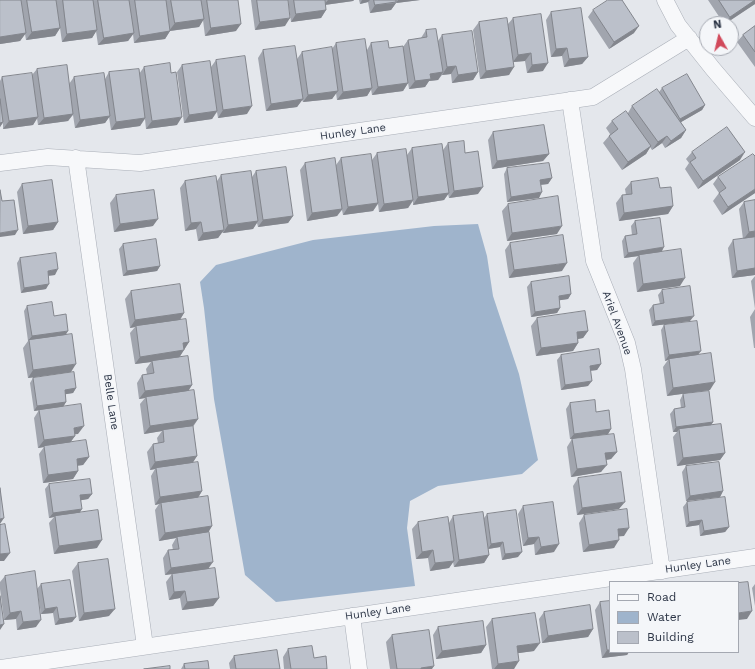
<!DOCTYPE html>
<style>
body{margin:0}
#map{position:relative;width:755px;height:669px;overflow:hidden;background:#e4e7ec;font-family:"Work Sans",sans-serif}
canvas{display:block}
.legend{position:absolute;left:609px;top:581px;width:130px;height:72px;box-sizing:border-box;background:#f4f6f9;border:1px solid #a4a8b1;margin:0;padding:5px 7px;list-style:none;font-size:12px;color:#2b3445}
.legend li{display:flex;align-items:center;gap:8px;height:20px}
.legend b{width:20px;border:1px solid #a4a8b1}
.north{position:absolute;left:699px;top:16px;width:40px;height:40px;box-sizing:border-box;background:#f4f6f9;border:1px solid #a4a8b1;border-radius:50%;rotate:352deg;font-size:11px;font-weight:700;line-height:16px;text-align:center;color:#2b3445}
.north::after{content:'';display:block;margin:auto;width:14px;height:18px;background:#d1495b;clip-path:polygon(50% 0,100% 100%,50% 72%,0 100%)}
</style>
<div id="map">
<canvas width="755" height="669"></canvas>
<ul class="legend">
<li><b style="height:5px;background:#f7f8fa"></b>Road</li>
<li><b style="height:11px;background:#9fb4cc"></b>Water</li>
<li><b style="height:11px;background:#bbc0ca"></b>Building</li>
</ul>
<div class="north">N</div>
</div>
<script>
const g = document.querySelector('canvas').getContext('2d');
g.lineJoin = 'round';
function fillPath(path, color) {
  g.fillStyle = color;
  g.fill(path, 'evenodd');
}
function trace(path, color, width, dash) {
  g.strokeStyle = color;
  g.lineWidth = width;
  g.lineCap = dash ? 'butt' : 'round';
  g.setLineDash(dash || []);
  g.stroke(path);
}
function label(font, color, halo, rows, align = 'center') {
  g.font = font + ' "Work Sans",sans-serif';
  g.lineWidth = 3;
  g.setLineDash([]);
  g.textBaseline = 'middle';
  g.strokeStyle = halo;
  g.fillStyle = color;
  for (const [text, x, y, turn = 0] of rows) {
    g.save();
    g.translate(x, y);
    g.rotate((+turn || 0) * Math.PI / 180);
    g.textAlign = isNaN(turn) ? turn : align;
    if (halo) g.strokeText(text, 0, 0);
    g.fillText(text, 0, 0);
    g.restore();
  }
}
fillPath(new Path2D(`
 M478 224 487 256 493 296 519 374 538 460 522 474 438 486 410 501 407 528 415 586 276 602 245 575 214 399 204 308 200 282 216 265 313 240 434 226Z`), '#9fb4cc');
const minor = new Path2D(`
 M665 0 678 25 713 69 755 118
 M570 100 594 261 627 343 633 369 662 571
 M76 158 145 646
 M0 163 48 157 140 163 593 97 689 38
 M352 616 359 669
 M0 668 755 557`);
trace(minor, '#a9aeb7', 17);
trace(minor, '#f7f8fa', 16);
fillPath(new Path2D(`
 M0 0H238L236 31 205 36 203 20 199 27 170 31 165 39 134 43 133 34 128 41 98 45 96 31 92 38 62 42 60 28 55 36 26 40 25 34 20 41 0 44Z
 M251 0H288L285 26 255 30Z
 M288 0H354L353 1 325 5 326 10 321 18 291 22Z
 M359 0H420L396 3 391 10 370 13 368 2 360 4Z
 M708 0H755V4L724 24Z
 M593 10 634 33 609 49 588 17Z
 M551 12 588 57 582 64 564 67 562 56 551 57 546 20Z
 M513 18 543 71 527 73 525 61 513 62 509 75 480 79 473 30 479 22 508 24Z
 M755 26V67L737 42 743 35Z
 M426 30 438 41 442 35 478 72 473 80 452 83 451 74 442 75 438 80 429 81 425 87 409 89 407 76 408 83 403 91 372 95 371 89 367 96 337 100 336 93 332 99 303 102 302 100 297 107 266 111 258 58 263 50 297 59 302 52 332 49 336 43 367 50 371 43 389 48 403 47 408 40 421 38Z
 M216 60 247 114 218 118 217 112 212 119 184 123 177 72 182 65 211 67Z
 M144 67 177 125 146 129 145 119 140 126 111 130 109 117 105 123 75 128 73 115 68 121 38 125 37 118 33 125 3 129V123L0 127V81L2 77 32 75 37 69 69 84 74 77 105 79 109 72 139 74Z
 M662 88 705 105 702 110 681 122 686 130 681 138 665 148 662 143 652 150 650 147 646 154 622 170 603 143 609 136 610 134 606 128 612 121 628 113 632 106 659 92Z
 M493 132 549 154 543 161 492 169 488 140Z
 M448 143 465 153 478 194 449 198 448 194 444 200 413 205V201L408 208 379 212 378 204 373 211 343 215 342 210 337 216 307 221 300 170 305 163 336 165 341 158 372 160 377 153 407 155 412 148 443 150Z
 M692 152 740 160 698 189 685 169 689 163 686 159Z
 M507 168 552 178 548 184 541 185 539 198 507 202 504 174Z
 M256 171 293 216 288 223 258 227 257 223 253 229 223 233 222 232 218 238 198 241 196 229 185 231 180 188 185 181H217L221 175 252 177Z
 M718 177 755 193 722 215 713 201 719 193 713 184Z
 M631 182 660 188 673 206 668 214 619 221 616 203 622 195H626L625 189Z
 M22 184 58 222 53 230 23 234 17 192Z
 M116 195 153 226 114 232 110 203Z
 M755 200V275L732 278 728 248 733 240 743 239 739 209 744 202Z
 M508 204 557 234 507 241 502 211Z
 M635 221 661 252 680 286 637 292 633 263 638 256 624 258 622 241 625 236 632 235 631 226Z
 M510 243 562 271 509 278 505 250Z
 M123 244 160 266 157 271 123 276 119 249Z
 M20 258 55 275 48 276 46 289 21 293 17 263Z
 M755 276V348H754L750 317 755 309 751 281Z
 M531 282 571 294 568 299 559 300 560 308 557 313 531 317 527 287Z
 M662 290 690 321 652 326 649 310 653 305 660 304 658 295Z
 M131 291 184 313 180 320 189 342 179 357 192 385 188 391 198 419 193 427 197 456 192 463 202 491 198 498 212 526 208 533V569L219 598 213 606 182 610 180 598 169 600 166 582 172 574 165 575 163 558 168 550H173L172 545 176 538 159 541 155 510 159 504 155 505 151 476 155 469 150 470 147 452 153 444 158 443 157 438 162 431 144 434 140 404 145 398 139 399 137 383 142 375 147 374 146 369 151 362 135 364 130 333 135 327 130 328 125 299Z
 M27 306 54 316 65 335 71 372 28 378 23 348 28 341 24 311Z
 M537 318 588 331 583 338 578 339V343L573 351 536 356 531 326Z
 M664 325 698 355 710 390 667 396 663 367 668 360 665 361 661 330Z
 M561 355 601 364 597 370 590 371 588 386 561 390 557 360Z
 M33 378 76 388 73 393 65 394 66 402 63 407 78 434H75V436L70 442 89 457 83 465 77 466 78 471 73 479 43 483 39 454 44 447 38 448 34 418 39 410 34 411 30 383Z
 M683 394 713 422 711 425 725 453 720 460 677 466 673 437 677 432H673L670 414 674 409 681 408 680 400Z
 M570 403 596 412 611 429 608 434 570 439 566 409Z
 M572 439 617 452 611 459 606 460 601 472 571 477 567 447Z
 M686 466 723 491 720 497 686 501 682 472Z
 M578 478 619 509 577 515 573 486Z
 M49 484 92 494 88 499 81 500 80 512 97 548 54 554 49 523 54 517 49 518 45 489Z
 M687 502 729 527 725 532 700 536 699 525 686 527 683 507Z
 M523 506 554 552 535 555 534 544 523 546 518 514Z
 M487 514 518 557 502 560 500 547 488 549 489 555 484 563 454 567 453 562 449 568 430 571 428 558 416 559 412 529 418 522 449 523 453 516 484 518Z
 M584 515 624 536H618L614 548 583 552 579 523Z
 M78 563 109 616 79 621 72 571Z
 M5 576 36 627 17 630 16 619 4 620 0 589V582Z
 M41 584 76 617 72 622 55 625 53 613 41 614 37 589Z
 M755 584V606L752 588Z
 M600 602 610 652H629L627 655 602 658 595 610Z
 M544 612 593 629 588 637 542 643 539 619Z
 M492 619 534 651 518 653 514 669H492L486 627Z
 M438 627 486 645 481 653 436 659 433 635Z
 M392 635 432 669H390L386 642Z
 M288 649 314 658 327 669H284L283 657Z
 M234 656 280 669H230L229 663Z
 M184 664 209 669H181Z`), '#a1a5ae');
fillPath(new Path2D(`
 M328 0H354L353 1 324 5Z
 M362 0H370L368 2 360 4Z
 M398 0H420L396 3 391 10 370 13 375 5 396 3Z
 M755 0V4L725 24 730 17Z
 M326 10 321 18 291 22 296 14Z
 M290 18 285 26 255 30 260 22Z
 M204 19 199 27 169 31 175 23Z
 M241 24 236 31 205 36 211 28Z
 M639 26 634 33 609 49 614 42Z
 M60 28 55 36 26 40 32 32Z
 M97 30 92 38 62 42 67 34Z
 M170 31 165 39 134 43 140 36Z
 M26 33 20 41 0 44V37Z
 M134 33 128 41 98 45 104 38Z
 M567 48 562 56 551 57 556 49Z
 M531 53 525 61 513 62 518 55Z
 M588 57 582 64 564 67 569 59Z
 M548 63 543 71 527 73 532 65Z
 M456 66 451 74 442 75 447 67Z
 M514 67 509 75 480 79 486 71Z
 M443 72 438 80 429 81 425 87 409 89 415 81 430 74Z
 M478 72 473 80 452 83 458 75Z
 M408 83 403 91 372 95 378 87Z
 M372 88 367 96 337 100 343 92Z
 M338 91 332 99 303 102 308 95Z
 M303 99 297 107 266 111 271 104Z
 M705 105 702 110 676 125 680 119Z
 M252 106 247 114 218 118 223 110Z
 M217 111 212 119 184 123 189 115Z
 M73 114 68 121 38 125 44 118Z
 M110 116 105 123 75 128 80 120Z
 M38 117 33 125 3 129 9 121Z
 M182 117 177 125 146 129 152 121Z
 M145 118 140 126 111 130 116 122Z
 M3 122 0 127V123Z
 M686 130 681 138 665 148 671 141Z
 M667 136 662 143 652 150 658 142Z
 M651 146 646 154 622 170 628 162Z
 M745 152 740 160 698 189 703 181Z
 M549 154 543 161 492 169 497 161Z
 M552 178 548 184 537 185 540 180Z
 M483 187 478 194 449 198 454 191Z
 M755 189V193L722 215 728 207Z
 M542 192 539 198 507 202 511 197Z
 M449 193 444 200 413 205 418 197Z
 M413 200 408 208 379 212 384 204Z
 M378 203 373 211 343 215 348 207Z
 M673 206 668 214 619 221 624 213Z
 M342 209 337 216 307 221 312 213Z
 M293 216 288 223 258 227 263 220Z
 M158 219 153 226 114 232 120 224Z
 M258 221 253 229 223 233 228 225Z
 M58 222 53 230 23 234 28 226Z
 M201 222 196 229 185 231 191 223Z
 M562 226 557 234 507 241 512 233Z
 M18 230 15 235 0 237V233Z
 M224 230 218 238 198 241 203 233Z
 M755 231V238L743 240 749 232Z
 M664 247 661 253 624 258 628 253Z
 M567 263 562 271 509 278 514 270Z
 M160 266 157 271 123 276 127 271Z
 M755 268V275L732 278 737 271Z
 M58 269 55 275 44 276 48 271Z
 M685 278 680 286 637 292 643 284Z
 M49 284 46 289 21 293 24 288Z
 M571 294 568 299 555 301 559 296Z
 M560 308 557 313 531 317 535 312Z
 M184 313 179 321 136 326 135 327 130 328 135 320Z
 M694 316 690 321 652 326 655 321Z
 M68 331 65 336 29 340 28 341 32 336Z
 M588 331 583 338 572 340 577 332Z
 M189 342 184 350 183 343Z
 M578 343 573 351 536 356 541 348Z
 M184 350 179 358 152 361 151 362 135 364 140 357Z
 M701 351 697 356 669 359 668 360 665 361 669 355Z
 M76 364 71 372 28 378 33 370Z
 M601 364 597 370 586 371 590 366Z
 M592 381 588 386 561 390 565 385Z
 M715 382 710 390 667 396 673 388Z
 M192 385 187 393 146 397 145 398 139 399 145 391Z
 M76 388 73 393 61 395 65 390Z
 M66 402 63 407 34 411 37 406Z
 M198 419 192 427 163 430 162 431 144 434 150 426Z
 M713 422 710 427 679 429 677 432H673L676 427Z
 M84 426 78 434 69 435 74 428Z
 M611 429 608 434 570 439 574 434Z
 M75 436 70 443 44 446V447L38 448 44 440Z
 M617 452 611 459 600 461 605 453Z
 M725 453 720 460 677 466 683 458Z
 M197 456 192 464 156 468 155 469 150 470 155 462Z
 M89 457 83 465 71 466 77 459Z
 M607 465 601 472 571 477 577 469Z
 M78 471 73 479 43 483 48 475Z
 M202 491 197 499 161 503 159 504 155 505 160 497Z
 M723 491 720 497 686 501 690 496Z
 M92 494 88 499 77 501 80 495Z
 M625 502 619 509 577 515 582 508Z
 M82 509 79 514 55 516 54 517 49 518 53 513Z
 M4 518 0 524V519Z
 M702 520 699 525 686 527 689 522Z
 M212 526 207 534 177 537 176 538 159 541 165 533Z
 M729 527 725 532 700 536 704 531Z
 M629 528 624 536 612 537 618 529Z
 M539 537 534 544 523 546 528 538Z
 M102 540 97 548 54 554 59 546Z
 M619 540 614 548 583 552 589 545Z
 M503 542 500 547 488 549 491 544Z
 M559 544 554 552 535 555 541 547Z
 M433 550 428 558 416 559 422 552Z
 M522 552 518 557 502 560 505 554Z
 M10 553 4 561H0V554Z
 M489 555 484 563 454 567 459 560Z
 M454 561 449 568 430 571 435 563Z
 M213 562 208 569 165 575 171 568Z
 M185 591 180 598 169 600 174 592Z
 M219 598 213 606 182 610 187 602Z
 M57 607 53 613 41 614 45 609Z
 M115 609 109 616 79 621 84 613Z
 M21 611 16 619 4 620 10 613Z
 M752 611 747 619 738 620V613Z
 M76 617 72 622 55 625 59 619Z
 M41 620 36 627 17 630 23 622Z
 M4 624 0 630V625Z
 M593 629 588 637 542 643 548 636Z
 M540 643 534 651 512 654 517 646Z
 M486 645 481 653 436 659 442 651Z
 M607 650H610V652H629L627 655 602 658Z
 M519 661 514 669H494L498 664Z
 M434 666 432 669H420L421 668Z`), '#83868d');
const building = new Path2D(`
 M0 0H21L26 33 0 37Z
 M27 0H56L60 28 32 32Z
 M63 0H93L97 30 67 34Z
 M98 0H129L134 33 104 38Z
 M135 0H166L170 31 140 36Z
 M171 0H201L204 19 175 23Z
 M207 0H238L241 24 211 28Z
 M257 0H288L290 18 260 22Z
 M294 0H325L326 10 296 14Z
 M374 0H396V2L375 5Z
 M608 0H622L639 26 614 42 593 10Z
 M719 0H755L730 17Z
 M581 8 588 57 569 59 567 48 556 49 551 12Z
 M541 14 548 63 532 65 531 53 518 55 513 18Z
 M507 18 514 67 486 71 479 22Z
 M755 26V52L743 35Z
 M436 29 443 72 430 74 431 79 415 81 408 40 427 37 426 30Z
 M472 31 478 72 458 75 456 66 447 67 442 35Z
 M365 39 372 88 343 92 336 43Z
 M388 41 389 48 403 46 408 83 378 87 371 43Z
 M295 46 303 99 271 104 263 50Z
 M332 47 338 91 308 95 302 52Z
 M245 56 252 106 223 110 216 60Z
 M210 61 217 111 189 115 182 65Z
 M170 63 171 73 176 72 182 117 152 121 144 67Z
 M67 65 73 114 44 118 37 69Z
 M139 69 145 118 116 122 109 72Z
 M32 73 38 117 9 121 2 77Z
 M104 73 110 116 80 120 74 77Z
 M687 74 705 105 680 119 662 88Z
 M657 89 686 130 671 141 667 136 658 142 632 106Z
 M0 99 3 122 0 123Z
 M626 111 651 146 628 162 609 136 618 129 612 121Z
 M544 125 549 154 497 161 493 132Z
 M727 127 745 152 703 181 690 162 696 158 692 152Z
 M464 141 465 153 478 151 483 187 454 191 448 143Z
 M442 144 449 193 418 197 412 148Z
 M406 149 413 200 384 204 377 153Z
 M371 154 378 203 348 207 341 158Z
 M753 154 755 156V189L728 207 719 193 726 188 718 177Z
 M335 158 342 209 312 213 305 163Z
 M549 163 552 178 540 180 542 192 511 197 507 168Z
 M286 167 293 216 263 220 256 171Z
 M251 171 258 221 228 225 221 175Z
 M216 176 224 230 203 233 201 222 191 223 185 181Z
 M658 178 660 188 671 187 673 206 624 213 622 195 632 194 631 182Z
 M52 180 58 222 28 226 22 184Z
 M0 190 2 201 14 200 18 230 0 233Z
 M154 190 158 219 120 224 116 195Z
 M558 196 562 226 512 233 508 204Z
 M755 200V231L749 232 744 202Z
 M660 218 664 247 628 253 625 236 637 234 635 221Z
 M563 235 567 263 514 270 510 243Z
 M755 237V268L737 271 733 240Z
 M156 239 160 266 127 271 123 244Z
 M681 249 685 278 643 284 639 255Z
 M56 253 58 269 48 271 49 284 24 288 20 258Z
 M569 276 571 294 559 296 560 308 535 312 531 282Z
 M180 284 184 313 135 320 131 291Z
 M690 286 694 316 655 321 653 305 664 303 662 290Z
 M52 302 54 316 66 314 68 331 32 336 27 306Z
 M585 311 588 331 577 332 578 343 541 348 537 318Z
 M186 319 189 342 183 343 184 350 140 357 136 326Z
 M697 321 701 351 669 355 664 325Z
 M72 334 76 364 33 370 29 340Z
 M599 349 601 364 590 366 592 381 565 385 561 355Z
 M711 353 715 382 673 388 669 359Z
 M188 356 192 385 145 391 142 375 154 373 152 361Z
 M74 372 76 388 65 390 66 402 37 406 33 378Z
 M194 390 198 419 150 426 146 397Z
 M709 391 713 422 676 427 674 409 685 407 683 394Z
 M595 400 596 412 609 410 611 429 574 434 570 403Z
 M81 404 84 426 74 428 75 436 44 440 39 410Z
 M721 424 725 453 683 458 679 429Z
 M193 426 197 456 155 462 153 444 164 442 163 430Z
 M614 434 617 452 605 453 607 465 577 469 572 439Z
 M86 440 89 457 77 459 78 471 48 475 44 446Z
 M198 462 202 491 160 497 156 468Z
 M719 462 723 491 690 496 686 466Z
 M621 472 625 502 582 508 578 478Z
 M90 479 92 494 80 495 82 509 53 513 49 484Z
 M0 488 4 518 0 519Z
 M208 496 212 526 165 533 161 503Z
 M725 497 729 527 704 531 702 520 689 522 687 502Z
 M553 502 559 544 541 547 539 537 528 538 523 506Z
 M627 509 629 528 618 529 619 540 589 545 584 515Z
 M98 510 102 540 59 546 55 516Z
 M516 510 522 552 505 554 503 542 491 544 487 514Z
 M483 512 489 555 459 560 453 516Z
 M448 517 454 561 435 563 433 550 422 552 418 522Z
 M5 524 10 553 0 554V525Z
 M209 532 213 562 171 568 168 550 179 549 177 537Z
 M108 559 115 609 84 613 78 563Z
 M215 568 219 598 187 602 185 591 174 592 172 574Z
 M35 571 41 620 23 622 21 611 10 613 5 576Z
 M70 580 76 617 59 619 57 607 45 609 41 584Z
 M748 582 752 611 738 613V583Z
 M0 596 4 624 0 625Z
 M610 601V650H607L600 602Z
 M590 605 593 629 548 636 544 612Z
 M535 613 540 643 517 646 519 661 498 664 492 619Z
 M483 621 486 645 442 651 438 627Z
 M429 630 434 666 421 668V669H397L392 635Z
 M312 646 314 658 326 656 327 669H291L288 649Z
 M277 650 280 669H236L234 656Z
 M208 661 209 669H185L184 664Z
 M170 666V669H144Z`);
fillPath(building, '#bbc0ca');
trace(building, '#83868d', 1);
label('11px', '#2b3445', '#f4f6f9', [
 ["Hunley Lane",353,132,-8],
 ["Ariel Avenue",617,323,70],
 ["Belle Lane",111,402,82],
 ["Hunley Lane",698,565,-8],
 ["Hunley Lane",378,612,-8]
]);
</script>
